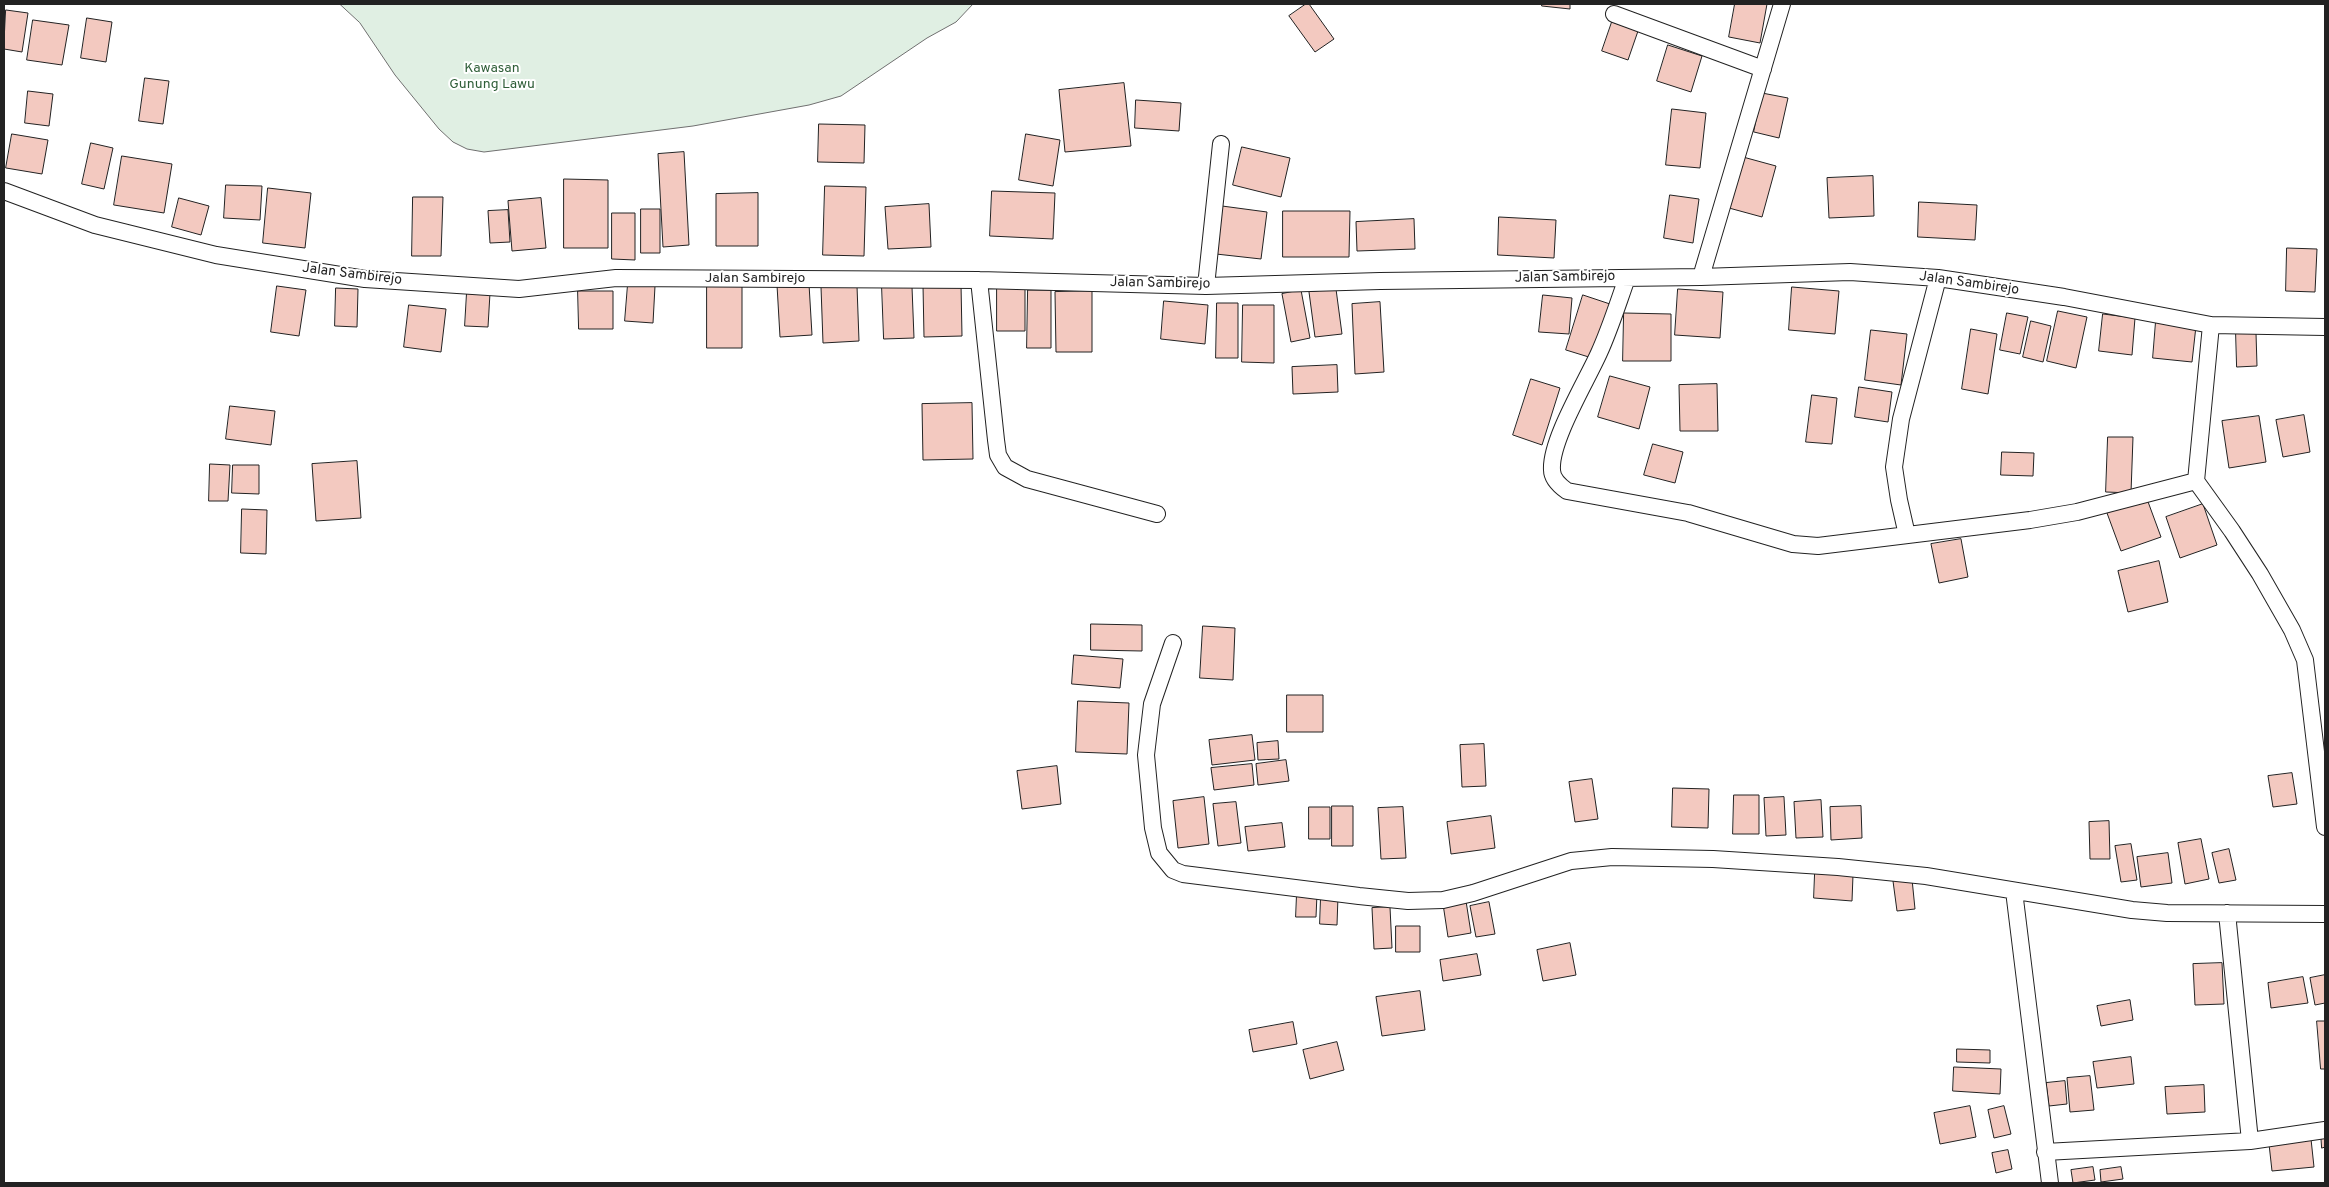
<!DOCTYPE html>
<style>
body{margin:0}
#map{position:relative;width:2329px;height:1187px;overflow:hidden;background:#fff;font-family:Overpass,sans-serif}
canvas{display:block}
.frame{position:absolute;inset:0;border:5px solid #222;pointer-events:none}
</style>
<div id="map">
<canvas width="2329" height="1187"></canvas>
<div class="frame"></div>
</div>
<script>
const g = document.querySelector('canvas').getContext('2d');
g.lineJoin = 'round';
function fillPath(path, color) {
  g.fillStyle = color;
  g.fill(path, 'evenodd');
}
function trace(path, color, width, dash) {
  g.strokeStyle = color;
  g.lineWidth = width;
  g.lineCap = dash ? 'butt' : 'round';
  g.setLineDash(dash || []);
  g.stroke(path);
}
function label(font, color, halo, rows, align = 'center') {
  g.font = font + ' Overpass,sans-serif';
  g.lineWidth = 4;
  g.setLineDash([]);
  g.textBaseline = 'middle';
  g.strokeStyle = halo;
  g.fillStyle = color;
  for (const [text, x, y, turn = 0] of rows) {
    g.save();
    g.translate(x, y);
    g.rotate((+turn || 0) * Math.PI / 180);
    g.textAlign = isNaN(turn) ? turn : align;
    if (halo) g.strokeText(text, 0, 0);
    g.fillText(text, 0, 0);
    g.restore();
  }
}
const green = new Path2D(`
 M340 4H973L956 22 927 38 841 96 809 105 693 126 484 152 467 149 453 142 439 129 395 75 360 23Z`);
fillPath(green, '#e0efe3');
trace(green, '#6f6f6f', 1);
const building = new Path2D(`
 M1306 4H1309L1334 39 1315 52 1289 16Z
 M1542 4H1570V9L1542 6Z
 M1735 4H1767L1760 43 1729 37Z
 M6 10 28 13 22 52 4 49Z
 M87 18 112 22 106 62 81 58Z
 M33 20 69 25 62 65 27 60Z
 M1612 22 1638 31 1628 60 1602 51Z
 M1668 45 1702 56 1691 92 1657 81Z
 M145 78 169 81 163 124 139 121Z
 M1124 83 1131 146 1065 152 1059 90Z
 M28 91 53 94 49 126 25 123Z
 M1762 93 1788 98 1779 138 1754 132Z
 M1136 100 1181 103 1179 131 1135 128Z
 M1672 109 1706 113 1700 168 1666 165Z
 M819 124 865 125 864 163 818 162Z
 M12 134 48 140 42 174 6 168Z
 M1026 134 1060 140 1053 186 1019 180Z
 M91 143 113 148 104 189 82 184Z
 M1242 147 1290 158 1281 197 1233 185Z
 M684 152 689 245 663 247 658 154Z
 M122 156 172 164 164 213 114 205Z
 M1743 157 1776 166 1762 217 1729 208Z
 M1873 176 1874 216 1829 218 1827 178Z
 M564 179 608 180V248H564Z
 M226 185 262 186 260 220 224 218Z
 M825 186 866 187 864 256 823 255Z
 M268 188 311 193 305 248 263 243Z
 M992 191 1055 193 1053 239 990 236Z
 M758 193V246H716V194Z
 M1670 195 1699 199 1693 243 1664 238Z
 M413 197H443L441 256H412Z
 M179 198 209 206 201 235 172 227Z
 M541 198 546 248 512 251 508 201Z
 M1919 202 1977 205 1975 240 1918 237Z
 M929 204 931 247 888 249 885 207Z
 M1222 206 1267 212 1261 259 1216 254Z
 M641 209H660V253H641Z
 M508 210 510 242 490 243 488 211Z
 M1283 211H1350L1349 257H1283Z
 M612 213H635V260L612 259Z
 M1499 217 1556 220 1554 258 1498 255Z
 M1414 219 1415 249 1357 251 1356 222Z
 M2287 248 2317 249 2315 292 2286 291Z
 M628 284 655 286 653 323 625 321Z
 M809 284 812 335 780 337 777 285Z
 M961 284 962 336 924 337 923 285Z
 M707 285 742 286V348H707Z
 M277 286 306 290 299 336 271 332Z
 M857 286 859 341 823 343 821 287Z
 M997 286H1025V331H997Z
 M882 287H912L914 338 884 339Z
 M1792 287 1839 291 1835 334 1789 330Z
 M336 288 358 289 357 327 335 326Z
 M1336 289 1342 334 1315 337 1309 292Z
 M1678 289 1723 292 1720 338 1675 335Z
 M1028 290H1051V348H1027Z
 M1301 290 1310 338 1291 342 1282 294Z
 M578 291H613V329H579Z
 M1092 291V352H1056L1055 292Z
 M467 292 490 293 488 327 465 326Z
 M1543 295 1572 298 1569 334 1539 332Z
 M1583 295 1610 304 1592 358 1566 350Z
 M1164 301 1208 305 1205 344 1161 339Z
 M1380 302 1384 372 1355 374 1352 304Z
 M1217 303H1238V358H1216Z
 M409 305 446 309 441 352 404 347Z
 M1243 305H1274V363L1242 362Z
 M2058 311 2087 317 2076 368 2047 361Z
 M1624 313 1671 314V361H1623Z
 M2007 313 2028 317 2020 354 2000 350Z
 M2103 314 2135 318 2132 355 2099 351Z
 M2031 321 2051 326 2043 362 2023 357Z
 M2156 321 2196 326 2192 362 2153 358Z
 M1971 329 1997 334 1988 394 1962 389Z
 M1871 330 1907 334 1901 385 1865 380Z
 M2236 333H2256L2257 366 2237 367Z
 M1337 365 1338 392 1293 394 1292 367Z
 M1610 376 1650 387 1639 429 1598 417Z
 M1531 379 1560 388 1542 445 1513 435Z
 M1717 384 1718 431H1680L1679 385Z
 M1859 387 1892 392 1888 422 1855 417Z
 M1812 395 1837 398 1832 444 1806 442Z
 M972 403 973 459 923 460 922 404Z
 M230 406 275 411 271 445 226 439Z
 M2304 415 2310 452 2283 457 2276 420Z
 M2259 416 2266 462 2229 468 2222 421Z
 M2108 437H2133L2131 493 2106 492Z
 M1653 444 1683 452 1675 483 1644 475Z
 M2002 452 2034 453 2033 476 2001 475Z
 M357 461 361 518 316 521 312 464Z
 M210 464 230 465 228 501H209Z
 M233 465H259V494L232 493Z
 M2147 499 2161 537 2121 551 2107 513Z
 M2203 504 2217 545 2180 558 2166 517Z
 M242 509 267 510 266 554 241 553Z
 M1961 539 1968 577 1939 583 1931 544Z
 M2159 561 2168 602 2128 612 2118 571Z
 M1091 624 1142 625V651L1091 650Z
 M1203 626 1235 628 1233 680 1200 678Z
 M1074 655 1123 659 1120 688 1072 684Z
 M1287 695H1323V732H1287Z
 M1078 701 1129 703 1127 754 1076 752Z
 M1252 735 1255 760 1212 765 1209 740Z
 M1278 741 1279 759 1258 760 1257 743Z
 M1484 744 1486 786 1462 787 1460 745Z
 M1286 760 1289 781 1258 785 1256 764Z
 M1252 764 1254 785 1214 790 1211 768Z
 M1057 766 1061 804 1022 809 1017 771Z
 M2292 773 2297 804 2273 807 2268 776Z
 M1592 779 1598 819 1575 822 1569 782Z
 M1673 788 1709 789 1708 828 1672 827Z
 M1734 795H1759V834H1733Z
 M1204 797 1209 844 1178 848 1173 801Z
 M1784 797 1786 835 1766 836 1764 798Z
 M1821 800 1823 837 1796 838 1794 802Z
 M1236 802 1241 843 1218 846 1213 804Z
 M1332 806H1353V846H1332Z
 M1861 806 1862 838 1831 840 1830 807Z
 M1309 807H1330V839H1309Z
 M1403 807 1406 858 1381 859 1378 808Z
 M1491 816 1495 848 1451 854 1447 822Z
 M2109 821 2110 859H2090L2089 822Z
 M1282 823 1285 847 1248 851 1245 827Z
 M2201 839 2209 879 2185 884 2178 843Z
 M2131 844 2137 880 2121 882 2115 846Z
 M2229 849 2236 880 2219 883 2212 853Z
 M2168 853 2172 883 2141 887 2137 857Z
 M1815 873 1853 875 1852 901 1814 898Z
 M1912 879 1915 909 1897 911 1893 881Z
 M1297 893 1317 894 1316 917H1296Z
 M1321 896H1338L1337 925 1320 924Z
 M1466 901 1471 933 1448 937 1443 904Z
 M1489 902 1495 934 1476 937 1470 906Z
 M1390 907 1392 948 1374 949 1372 908Z
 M1396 926H1420V952H1396Z
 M1570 943 1576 975 1543 981 1537 950Z
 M1477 954 1481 975 1443 981 1440 960Z
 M2222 963 2224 1004 2195 1005 2193 964Z
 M2325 975V1003L2315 1005 2310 978Z
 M2303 977 2308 1003 2271 1008 2268 983Z
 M1420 991 1425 1030 1382 1036 1376 997Z
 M2130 1000 2133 1020 2101 1026 2097 1006Z
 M2317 1021H2325V1069H2321Z
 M1293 1022 1297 1044 1253 1052 1249 1030Z
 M1337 1042 1344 1070 1310 1079 1303 1050Z
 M1957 1049 1990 1050V1063L1957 1062Z
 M2131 1057 2134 1084 2097 1088 2093 1062Z
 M1954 1067 2001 1069 2000 1094 1953 1091Z
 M2090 1076 2094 1110 2070 1112 2067 1078Z
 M2065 1081 2067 1104 2049 1106 2046 1083Z
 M2204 1085 2205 1112 2167 1114 2165 1087Z
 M1970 1106 1976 1137 1940 1144 1934 1113Z
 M2004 1106 2011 1134 1994 1138 1988 1110Z
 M2321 1133H2325V1147L2322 1148Z
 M2311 1139 2314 1167 2272 1171 2269 1144Z
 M2008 1150 2012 1169 1996 1173 1992 1153Z
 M2093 1167 2095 1180 2073 1183 2071 1170Z
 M2121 1167 2123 1179 2101 1182 2100 1170Z`);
fillPath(building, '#f3c9c0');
trace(building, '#222', 1);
const minor = new Path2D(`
 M1614 14 1763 69
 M4 191 95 225 216 255 365 279 519 289 616 278 979 280 1206 286 1380 281 1701 277 1850 272 1938 278 2064 297 2211 325 2325 327
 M1701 277 1782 4
 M1627 278C1618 303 1610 329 1599 353 1586 382 1550 441 1552 470 1552 479 1560 486 1567 491L1688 513 1793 544 1818 546 2030 520 2077 512 2196 481
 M979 280 996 440 998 455 1005 467 1027 479 1157 514
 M1206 286 1221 144
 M2211 325 2196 481 2232 531 2260 574 2292 630 2305 660 2325 827
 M1907 535 1899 500 1894 467 1901 419 1938 278
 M1173 643 1152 704 1146 755 1153 828 1159 853 1173 870 1183 874 1359 896 1408 901 1443 900 1473 893 1571 861 1612 857 1713 859 1838 867 1926 876 2132 910 2167 913 2325 914
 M2014 891 2050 1183
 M2227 913 2250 1141
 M2045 1152 2250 1141 2325 1130`);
trace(minor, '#222', 18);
trace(minor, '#fff', 16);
label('14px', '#2f5e38', '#fff', [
 ["Kawasan",492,69],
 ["Gunung Lawu",492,85]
]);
label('14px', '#222', '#fff', [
 ["Jalan Sambirejo",352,275,7],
 ["Jalan Sambirejo",1565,278,-1],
 ["Jalan Sambirejo",755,279],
 ["Jalan Sambirejo",1160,284,1],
 ["Jalan Sambirejo",1969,284,8]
]);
</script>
